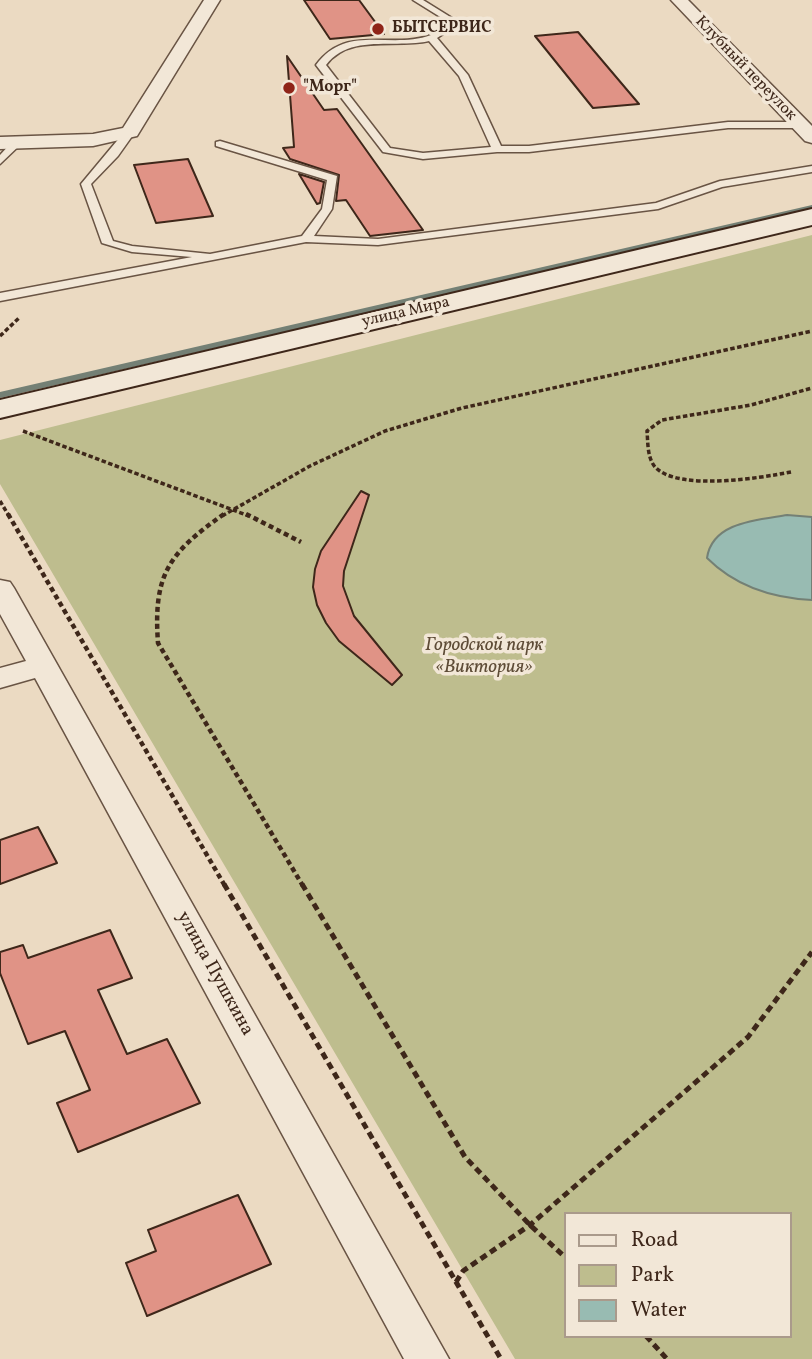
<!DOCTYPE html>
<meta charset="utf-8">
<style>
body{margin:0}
#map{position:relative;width:812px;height:1359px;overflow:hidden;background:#ebdac2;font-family:Vollkorn,serif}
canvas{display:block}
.legend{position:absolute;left:564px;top:1212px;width:228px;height:126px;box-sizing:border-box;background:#f2e7d7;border:2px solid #aa9a8b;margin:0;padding:9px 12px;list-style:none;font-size:21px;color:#3e271a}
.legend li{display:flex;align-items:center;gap:14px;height:35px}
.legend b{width:35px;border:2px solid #aa9a8b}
</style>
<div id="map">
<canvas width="812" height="1359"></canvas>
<ul class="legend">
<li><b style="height:9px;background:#f2e7d7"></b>Road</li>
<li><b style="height:19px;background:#bebd8e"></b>Park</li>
<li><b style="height:19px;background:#98bbb2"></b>Water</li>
</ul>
</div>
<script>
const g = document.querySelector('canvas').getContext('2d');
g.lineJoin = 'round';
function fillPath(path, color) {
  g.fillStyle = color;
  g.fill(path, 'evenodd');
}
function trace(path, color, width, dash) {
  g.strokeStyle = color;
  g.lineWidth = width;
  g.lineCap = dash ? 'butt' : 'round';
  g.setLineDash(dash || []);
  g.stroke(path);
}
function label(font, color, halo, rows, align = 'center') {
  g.font = font + ' Vollkorn,serif';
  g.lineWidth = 7;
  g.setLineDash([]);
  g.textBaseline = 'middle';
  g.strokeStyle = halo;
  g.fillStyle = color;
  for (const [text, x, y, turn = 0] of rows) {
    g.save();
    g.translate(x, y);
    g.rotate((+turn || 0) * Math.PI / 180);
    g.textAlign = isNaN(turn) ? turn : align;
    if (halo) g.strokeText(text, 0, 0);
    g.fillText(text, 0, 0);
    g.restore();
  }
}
fillPath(new Path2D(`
 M812 235V1359H515L0 484V440ZM565 1214H789V1336H565Z`), '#bebd8e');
const water = new Path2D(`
 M787 515 812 517V600C772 598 735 586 707 558 712 522 757 520 787 515Z`);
fillPath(water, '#98bbb2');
trace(water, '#748075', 2);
fillPath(new Path2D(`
 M812 205V209L0 398V392Z`), '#748075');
const building = new Path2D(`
 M304 0H359L384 34 330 39Z
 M578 32 639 104 593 108 535 36Z
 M287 56 324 110 337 109 423 230 370 236 346 200 336 201 339 175 290 159 283 148 294 147Z
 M188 159 213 216 156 223 134 165Z
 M299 174 324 182 320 203 317 204Z
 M361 491 369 495 344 571 343 586 354 616 402 675 392 685 339 641 326 623 317 605 313 587 315 569 321 551Z
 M38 827 57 863 0 884V840Z
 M110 930 132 978 98 990 127 1054 167 1039 200 1103 78 1152 57 1103 90 1090 65 1031 28 1044 0 973V952L23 945 28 958Z
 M238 1195 271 1264 147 1316 126 1263 156 1251 148 1230Z`);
fillPath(building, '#e09386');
trace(building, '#3e271a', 2);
const lane = new Path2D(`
 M413 0H423L460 23 437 38 468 75 501 146H529L728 122H799L804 125 799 128H728L529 152H497L423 159 383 152 316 65C347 23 390 50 431 35 438 32 444 27 450 23ZM429 41 459 76 491 147 423 153 390 148 326 65C350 33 395 49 429 41Z
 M126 130 135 132 118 156 91 184 113 241 132 246 210 254 302 236 322 209 327 180 216 146V142L220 141 337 176 332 209 314 236 378 239 656 203 720 181 812 166V172L722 187 658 209 378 245 306 242 0 301V293L192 257 132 252 102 243 81 184Z
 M13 141 22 143 0 164V155Z`);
const street = new Path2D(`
 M204 0H220L137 136 93 146 0 149V137L93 134 123 128Z
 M671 0H688L812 126V143L805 141Z
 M0 580 10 582 14 588 449 1359H404L35 678 0 688V668L26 661 0 614Z`);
const secondary = new Path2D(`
 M812 209V225L0 418V400Z`);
trace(lane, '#695444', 3);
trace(street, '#695444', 3);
trace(secondary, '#3e271a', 4);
trace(new Path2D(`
 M0 336 20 317
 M23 431 249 516
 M791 472C760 478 680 491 656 468 647 459 648 442 647 431L662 420 751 405 812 388
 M0 501 9 516
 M222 516 310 466 385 431 462 408 812 331`), '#3e271a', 3.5, [4.5, 2.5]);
trace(new Path2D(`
 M8 514 225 886
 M224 514C169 553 153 574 158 643L303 886
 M246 514 301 542`), '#3e271a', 4.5, [5, 3.5]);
trace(new Path2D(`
 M224 884 501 1359
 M302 884 465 1157 530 1225 565 1257
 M456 1282 463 1271 530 1225 748 1037 812 952
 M646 1336 667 1359`), '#3e271a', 5, [7, 4.5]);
fillPath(lane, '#f2e7d7');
fillPath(street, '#f2e7d7');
fillPath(secondary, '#f2e7d7');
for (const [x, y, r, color] of [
 [378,29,7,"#8f2418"],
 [289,88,7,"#8f2418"]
]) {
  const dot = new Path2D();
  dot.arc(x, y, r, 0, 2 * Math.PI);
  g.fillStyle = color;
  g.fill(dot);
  trace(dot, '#f2e7d7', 2.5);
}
label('bold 16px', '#3e271a', '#f2e7d7', [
 ["БЫТСЕРВИС",392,29],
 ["\"Морг\"",303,88]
], 'left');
label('16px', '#3e271a', '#f2e7d7', [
 ["Клубный переулок",745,69,46],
 ["улица Мира",406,313,-13]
]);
label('italic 19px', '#5e4c37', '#f2e7d7', [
 ["Городской парк",484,647],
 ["«Виктория»",484,669]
]);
label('19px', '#3e271a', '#f2e7d7', [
 ["улица Пушкина",214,974,61]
]);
</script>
